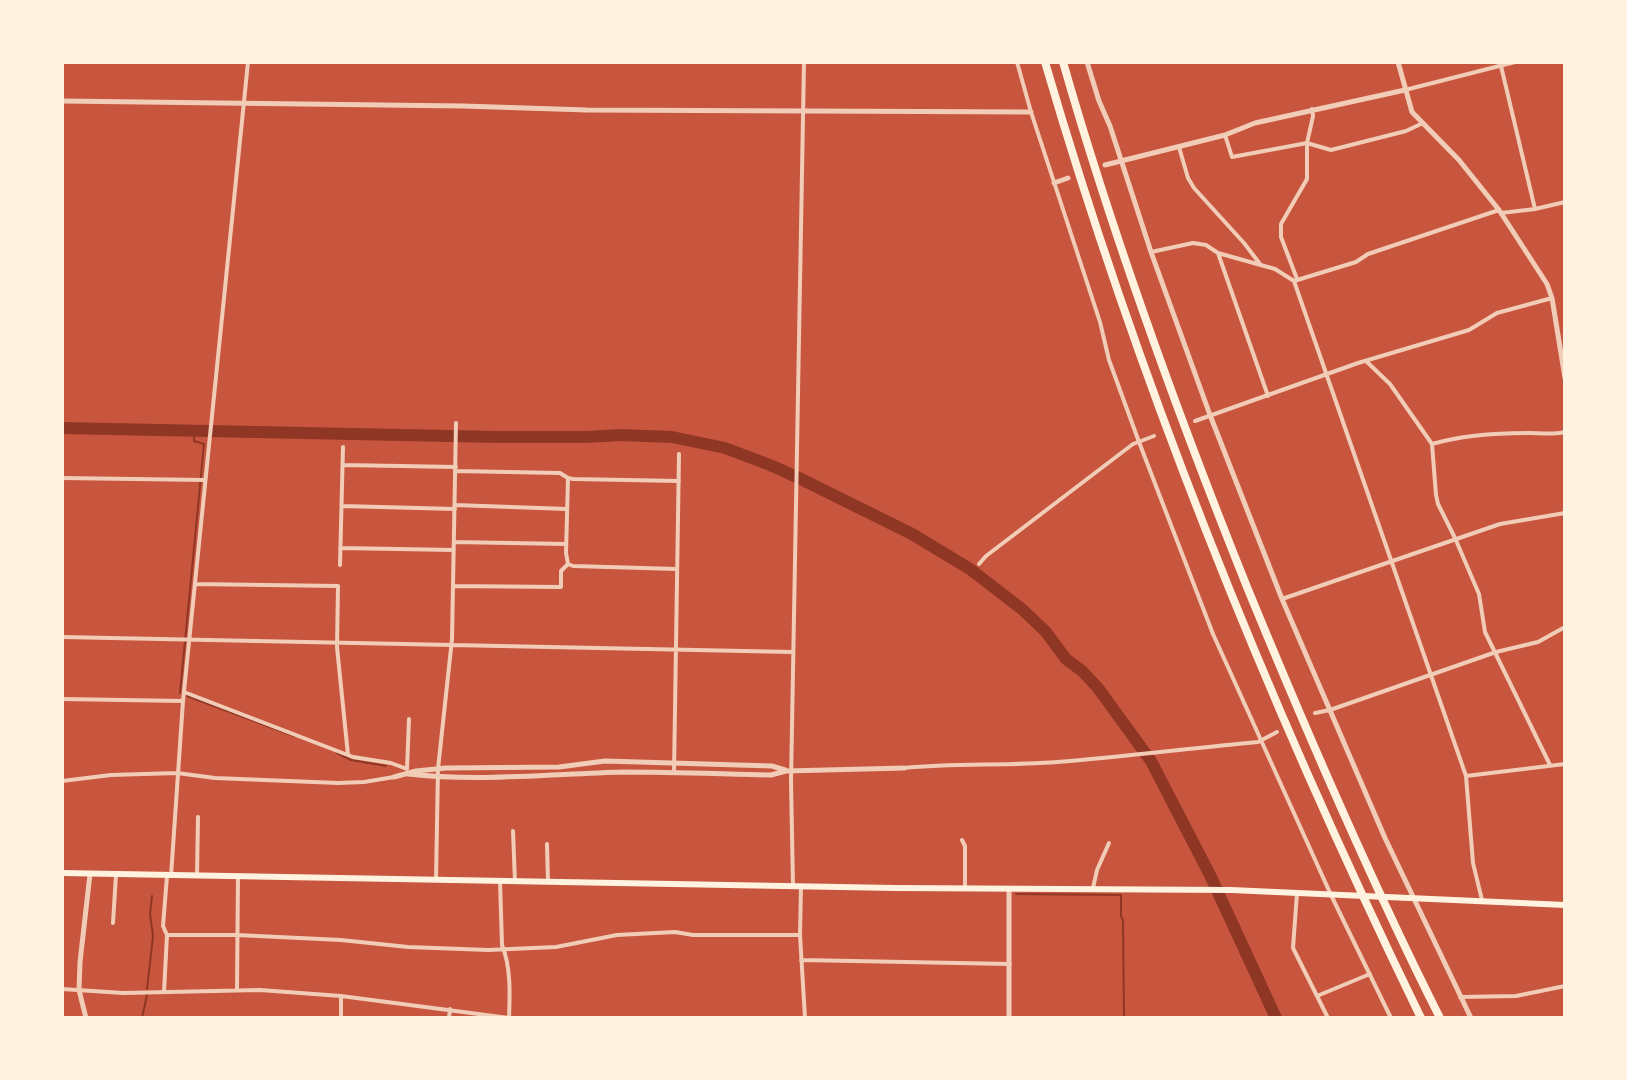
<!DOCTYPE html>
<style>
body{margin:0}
#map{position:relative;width:1627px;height:1080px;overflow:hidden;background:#c8553d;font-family:"Noto Serif",serif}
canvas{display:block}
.frame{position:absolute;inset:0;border:64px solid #fff3e0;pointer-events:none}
</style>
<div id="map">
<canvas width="1627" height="1080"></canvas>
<div class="frame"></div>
</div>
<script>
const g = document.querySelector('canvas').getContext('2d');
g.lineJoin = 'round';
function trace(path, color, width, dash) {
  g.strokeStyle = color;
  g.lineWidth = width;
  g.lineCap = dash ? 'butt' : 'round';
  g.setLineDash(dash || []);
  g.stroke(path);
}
trace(new Path2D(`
 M180 693 204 444 194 441V430
 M187 696 294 736
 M337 753 351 760 386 766
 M1016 894 1121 895V916L1123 920 1124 1018
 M147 989 153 936 150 914 152 896
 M142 1018 147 995`), '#8f3625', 2);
trace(new Path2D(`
 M62 428 498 437H587L620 435 672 437 725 448 770 465 801 479 912 534 970 569 1023 610 1046 632 1066 659 1082 671 1098 688 1151 761 1210 875 1276 1018`), '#8f3625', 12);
trace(new Path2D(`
 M1017 62 1031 112 1100 322 1109 360 1139 442 1213 634 1331 895 1391 1018
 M1501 66 1535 209
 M1405 90 1515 62
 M1225 135 1232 157 1307 143 1331 150 1406 131 1423 123
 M1179 147 1188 178 1194 188 1244 243 1260 264
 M1501 213 1535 209 1565 202
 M1151 252 1193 243 1206 245 1218 253 1275 269 1294 281 1466 776 1473 863 1482 900
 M1218 253 1268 396
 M1297 279 1281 237V224L1307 179V143L1313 116 1312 109
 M1294 281 1356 262 1368 254 1499 210
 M1366 361 1390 384 1432 444 1436 495 1438 504 1455 538 1479 594 1485 632 1550 765
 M1195 421 1358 363 1469 330 1497 313 1552 298
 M1432 444C1463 435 1494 433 1527 433 1540 433 1552 435 1565 432
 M343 465 456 467
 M456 471 560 473 568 478 573 479 679 481
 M62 478 205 480
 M455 505 567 509
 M342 506 455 509
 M454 542 566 544
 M340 548 454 550
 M568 564 573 566 677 569
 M979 564 986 556 1133 444 1154 436
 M340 565 343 447
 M195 584 338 586 337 647 348 755
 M453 586 561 587V571L568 564 566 553 568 478
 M1282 599 1500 524 1565 513
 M62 637 793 652
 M184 692 353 757 391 763 407 769
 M62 699 183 701
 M1315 713 1330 710 1496 652 1538 642 1565 627
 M904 768C954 763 1006 766 1057 762 1124 757 1191 748 1258 742L1277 732
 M407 769 409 719
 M674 773 679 454
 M1466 776 1565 764
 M62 781 111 775 177 773 215 778 338 783 364 782 394 777
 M513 831 515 882
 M962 840 965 846V889
 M547 844 548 882
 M171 876 183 701 248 62
 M197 876 198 817
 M436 880 438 769 452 639 456 423
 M793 886 791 781 804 62
 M801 886 800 935 805 1018
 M1093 888 1097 870 1109 843
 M1297 893 1293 948 1328 1018
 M113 923 116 875
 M167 935H237L341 940 408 947 488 950 556 947 617 935 675 932 693 935H800
 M801 960 1010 964
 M62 989 123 993 260 990 341 996 509 1018C510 994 511 967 502 945L500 881
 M237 990 238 877
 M164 992 167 935 163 926 167 876
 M1317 996 1370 974
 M1460 997 1516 996 1565 986
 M341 1018V996
 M449 1018 450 1009`), '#f1ccb7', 4);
trace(new Path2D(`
 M1087 62 1099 101 1110 126 1151 252 1210 415 1282 599 1385 838 1471 1018
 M1398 62 1412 112 1459 160 1499 210 1547 284 1552 298 1565 378
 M62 101 463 106 587 110 1031 112
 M1105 165 1225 135 1255 123 1405 90
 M1054 183 1068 178
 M408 774C479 782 551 774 623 772 672 772 722 774 771 775L786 771 904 768
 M394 777 416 771 446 768 559 767 605 761 772 766 785 770
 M1009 889V1018
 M86 1018 79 990 80 962 90 874`), '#f1ccb7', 5);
trace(new Path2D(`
 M62 873 895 888 1231 890 1565 905`), '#fff3e0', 6);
trace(new Path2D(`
 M1045 62C1141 391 1271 710 1421 1018
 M1063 62C1114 240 1178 415 1247 587 1307 733 1369 877 1440 1018`), '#fff3e0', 8);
</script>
